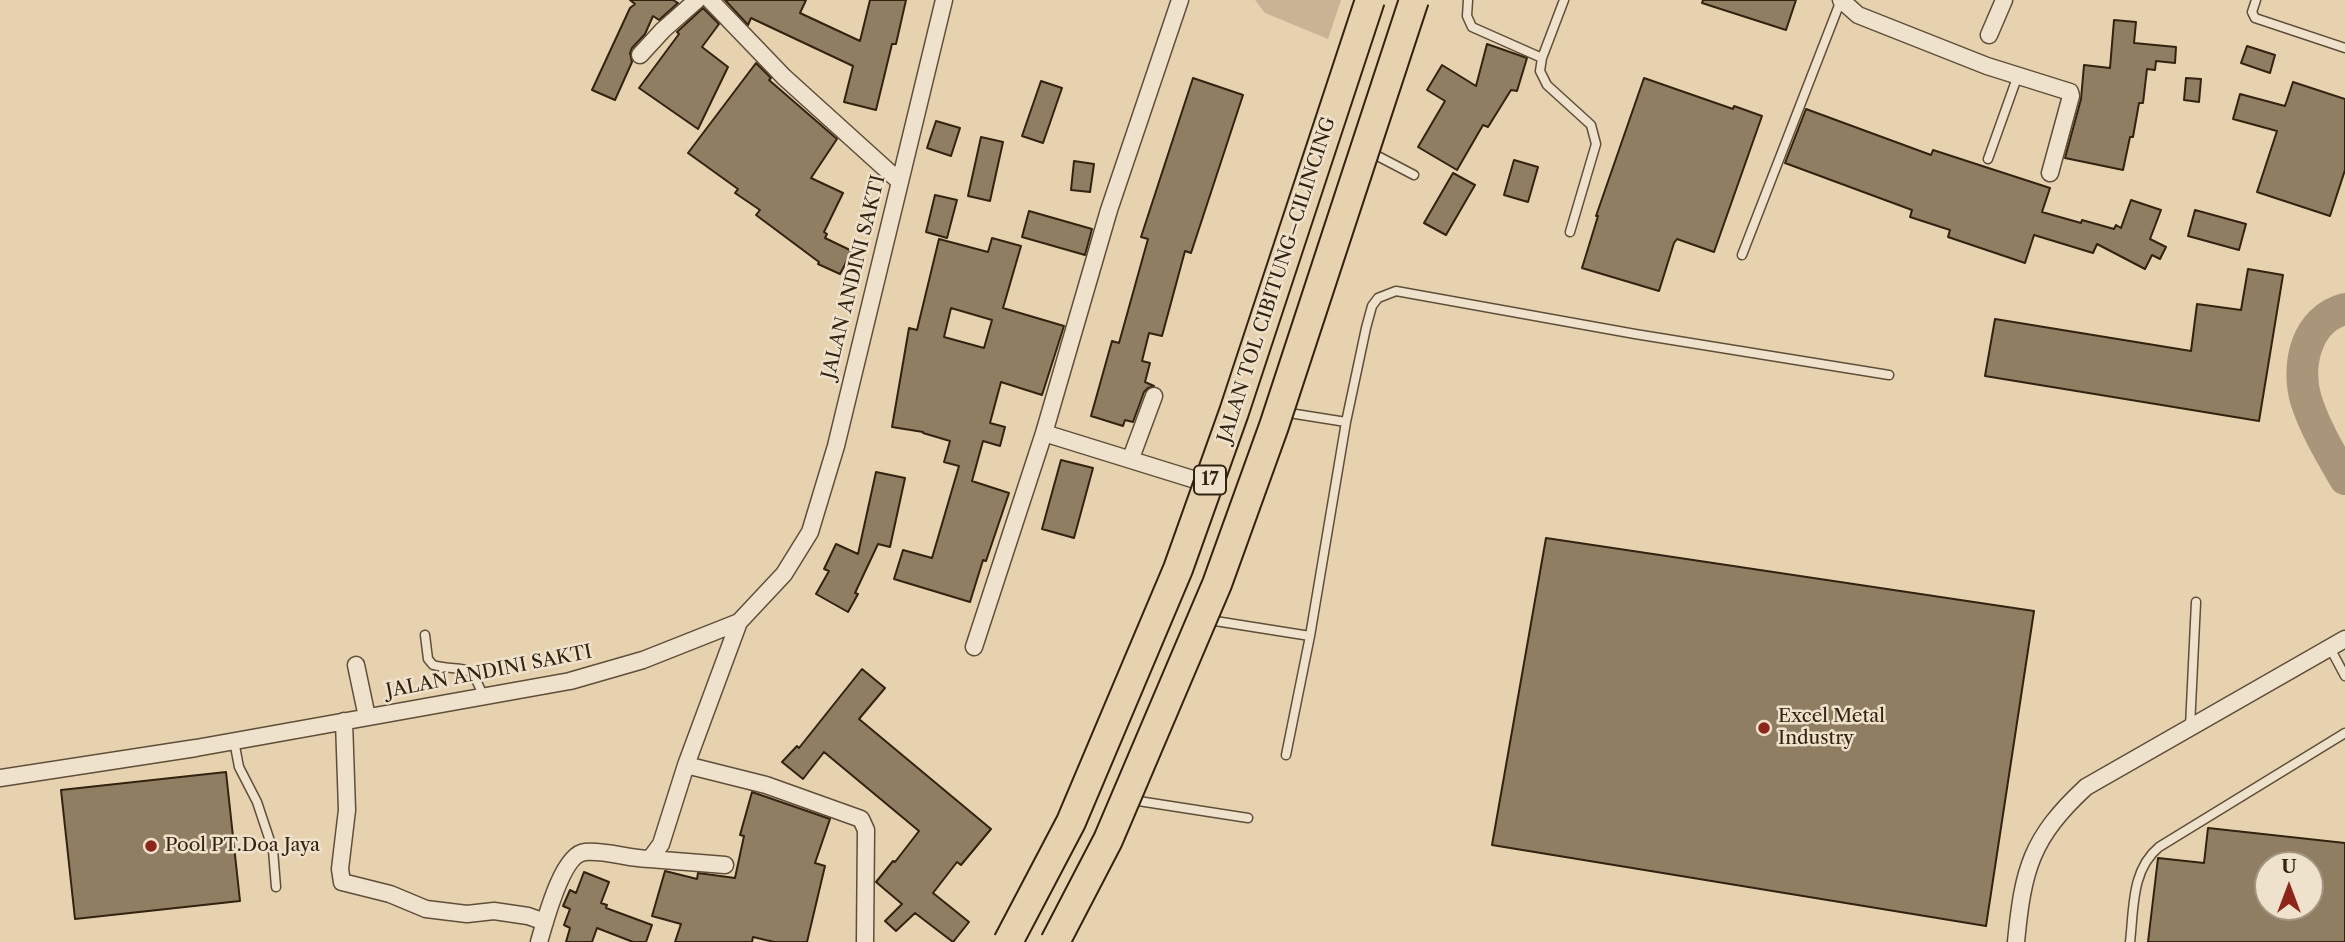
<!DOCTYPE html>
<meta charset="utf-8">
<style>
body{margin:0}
#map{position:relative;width:2345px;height:942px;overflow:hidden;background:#e7d2b0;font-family:"Libre Caslon Text",serif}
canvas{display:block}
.north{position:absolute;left:2254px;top:851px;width:70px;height:70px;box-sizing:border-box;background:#efe2cc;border:2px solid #a39581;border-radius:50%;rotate:0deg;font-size:19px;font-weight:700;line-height:28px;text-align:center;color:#322210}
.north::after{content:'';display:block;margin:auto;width:24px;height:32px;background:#8f2418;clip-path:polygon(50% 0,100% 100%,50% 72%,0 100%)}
</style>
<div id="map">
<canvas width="2345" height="942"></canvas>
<div class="north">U</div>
</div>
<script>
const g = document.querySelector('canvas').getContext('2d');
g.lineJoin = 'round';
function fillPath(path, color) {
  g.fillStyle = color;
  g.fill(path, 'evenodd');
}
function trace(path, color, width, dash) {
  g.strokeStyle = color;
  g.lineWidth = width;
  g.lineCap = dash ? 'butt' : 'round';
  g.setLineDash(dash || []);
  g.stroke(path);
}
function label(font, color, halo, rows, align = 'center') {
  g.font = font + ' "Libre Caslon Text",serif';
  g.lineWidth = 5;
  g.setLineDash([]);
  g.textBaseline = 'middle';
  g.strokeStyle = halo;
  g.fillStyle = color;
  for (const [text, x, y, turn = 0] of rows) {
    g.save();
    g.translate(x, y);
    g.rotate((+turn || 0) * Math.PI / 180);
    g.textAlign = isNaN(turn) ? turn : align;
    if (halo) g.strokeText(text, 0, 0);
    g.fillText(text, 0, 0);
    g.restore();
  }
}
fillPath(new Path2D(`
 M1255 0H1341L1328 39 1265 13Z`), '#c8b495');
trace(new Path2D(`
 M2345 309C2306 319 2296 365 2306 400 2315 428 2330 453 2345 479`), '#a9967a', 32);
const building = new Path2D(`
 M630 0H673L678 3 659 20 653 16 645 34 632 48 630 53 632 62 615 100 592 90 630 8 635 4Z
 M725 0H806L800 13 860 41 870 0H906L896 44H892L876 110 844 102 853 66 751 18 748 25Z
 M1703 0H1796L1786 30 1702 3Z
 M703 8 719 24 702 47 728 67 698 129 639 88 679 34 677 32Z
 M2114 20 2136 22 2134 43 2176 47 2175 63 2156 61 2155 70 2147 69 2143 103H2139L2133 137H2130L2123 170 2065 158 2081 99 2084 65 2110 68Z
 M1487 44 1527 58 1517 91 1511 90 1488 127 1483 125 1457 170 1418 147 1445 101 1427 90 1442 65 1476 86Z
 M2247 46 2275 55 2270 73 2241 63Z
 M756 63 771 78 769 80 837 139 811 178 843 193 824 232 827 234 825 238 852 251 840 274 818 264 819 262 756 215 760 210 735 193 738 189 688 153Z
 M1193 78 1243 95 1191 253 1185 251 1162 336 1149 333 1142 361 1150 363 1145 382 1154 386 1148 388 1144 392 1133 422 1125 420 1123 426 1091 416 1112 341 1119 343 1148 239 1141 237Z
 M1644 78 1733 109 1734 106 1762 116 1714 252 1677 239 1674 243 1659 291 1582 268 1598 216H1596Z
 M2186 78 2201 79 2199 102 2184 100Z
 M1041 81 1062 88 1043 143 1022 136Z
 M2293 82 2345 99V170L2330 216 2257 192 2277 131 2233 119 2240 94 2285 106Z
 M1806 109 1931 155 1933 150 2050 188 2042 212 2081 223 2082 220 2114 229 2116 225 2121 228 2131 200 2161 210 2150 239 2166 247 2160 259 2152 255 2145 269 2097 244 2093 253 2034 235 2025 263 1948 237 1950 230 1910 217 1912 210 1785 163Z
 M936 121 960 128 951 156 927 148Z
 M981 137 1003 142 990 201 968 196Z
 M1514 160 1538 167 1528 202 1504 195Z
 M1074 161 1094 164 1090 192 1071 190Z
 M1453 173 1475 185 1446 235 1424 223Z
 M935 195 957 200 947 238 926 232Z
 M2195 210 2246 224 2239 250 2188 236Z
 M1029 211 1092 229 1085 255 1022 237Z
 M992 238 1021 246 1003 308 1064 326 1042 395 1001 382 990 423 1005 427 1000 446 983 441 972 481 1009 493 986 561 983 560 970 602 894 579 903 550 932 558 959 466 944 462 950 441 923 433V432L892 427 909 328 917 330 939 239 988 252ZM951 308 992 320 984 348 944 337Z
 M2248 269 2283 275 2259 421 1985 376 1995 319 2191 351 2197 304 2241 310Z
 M1061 460 1093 468 1074 538 1042 529Z
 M876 472 905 478 890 547 878 544 855 593 858 594 848 612 816 594 829 571 824 569 836 544 858 554Z
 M1546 538 2034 611 1986 926 1492 845Z
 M862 669 885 688 859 719 991 829 961 865 957 862 933 893 969 922 953 942 915 913 896 931 885 921 902 904 876 882 893 861 895 862 919 831 824 752 803 779 782 762 797 746 799 748Z
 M226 772 240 901 75 919 61 790Z
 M752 792 830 819 815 863 825 866 807 942H774L753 937 752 942H675L681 924 652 916 665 871 697 879 698 873 735 878 744 836 740 835Z
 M2208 828 2345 843V942H2148L2158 858 2204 863ZM2268 865H2310V907H2268Z
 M584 872 609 882 601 903 607 905 606 908 652 925 646 942H633L597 928 592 942H566L570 928 564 925 570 909 563 906 570 890 576 893Z`);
fillPath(building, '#907e63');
trace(building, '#322210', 2);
const service = new Path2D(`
 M1468 0 1467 16 1472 27 1542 58
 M1564 0 1542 58 1540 71 1547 85 1591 125 1596 144 1570 232
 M2256 0 2252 12 2255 18 2345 48
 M1368 151 1414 175
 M1988 159 2018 75
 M1742 255 1841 0
 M1283 412 1346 422
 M1209 620 1310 636
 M425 635 428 659 433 665C463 673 471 659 483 697
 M2330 648 2345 676
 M2190 727 2196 602
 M234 741 239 767 257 802 273 850 276 887
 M1286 755 1310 636 1346 422 1366 328 1372 306 1378 298 1396 291 1635 334 1889 375
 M1132 800 1248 818
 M2130 942C2134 909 2131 870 2159 847L2345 733`);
const minor = new Path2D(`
 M710 0 784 77 899 181
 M1841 0 1858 15 1987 66 2070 92 2071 96 2050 173
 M1989 35 2004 0
 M640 55 663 30 697 0
 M1044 433 1215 486
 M1131 458 1154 396
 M974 647 1044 433 1109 210 1180 0
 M356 665 367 717
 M344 721 347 810 340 869 342 882 390 894 426 909 467 914 494 911 528 916 545 922
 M686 765 766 785 861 819 866 830 865 942
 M0 778 196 748 570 681 643 660 739 622 784 574 810 532 836 446 944 0
 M650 859 725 865
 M539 942C545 922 562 854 585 852 606 850 629 859 650 859L661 844 686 765 739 622
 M2016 942C2023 869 2031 838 2086 787L2345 639`);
trace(service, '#5f4e38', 11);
trace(minor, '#5f4e38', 19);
trace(service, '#efe2cc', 8);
trace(minor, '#efe2cc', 16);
const motorwayBridge = new Path2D(`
 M1008 942 1071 822 1178 569 1234 412 1370 0
 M1055 942 1108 840 1217 584 1274 426 1414 0`);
trace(motorwayBridge, '#322210', 32, []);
trace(motorwayBridge, '#e7d2b0', 28);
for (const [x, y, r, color] of [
 [1764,728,7,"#8f2418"],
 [151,846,7,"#8f2418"]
]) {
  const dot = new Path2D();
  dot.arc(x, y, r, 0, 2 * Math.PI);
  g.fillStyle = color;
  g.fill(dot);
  trace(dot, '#efe2cc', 2.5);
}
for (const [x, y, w] of [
 [1210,480,32]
]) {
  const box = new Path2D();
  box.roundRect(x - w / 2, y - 14.5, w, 29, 5);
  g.fillStyle = '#efe2cc';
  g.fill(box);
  trace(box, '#322210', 2);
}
label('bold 18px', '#322210', null, [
 ["17",1210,480]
]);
label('19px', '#322210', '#efe2cc', [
 ["JALAN ANDINI SAKTI",854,277,-76],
 ["JALAN TOL CIBITUNG–CILINCING",1277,280,-72],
 ["JALAN ANDINI SAKTI",489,672,-11]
]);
label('19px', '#322210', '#efe2cc', [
 ["Excel Metal",1778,717],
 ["Industry",1778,739],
 ["Pool PT.Doa Jaya",165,846]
], 'left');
</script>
